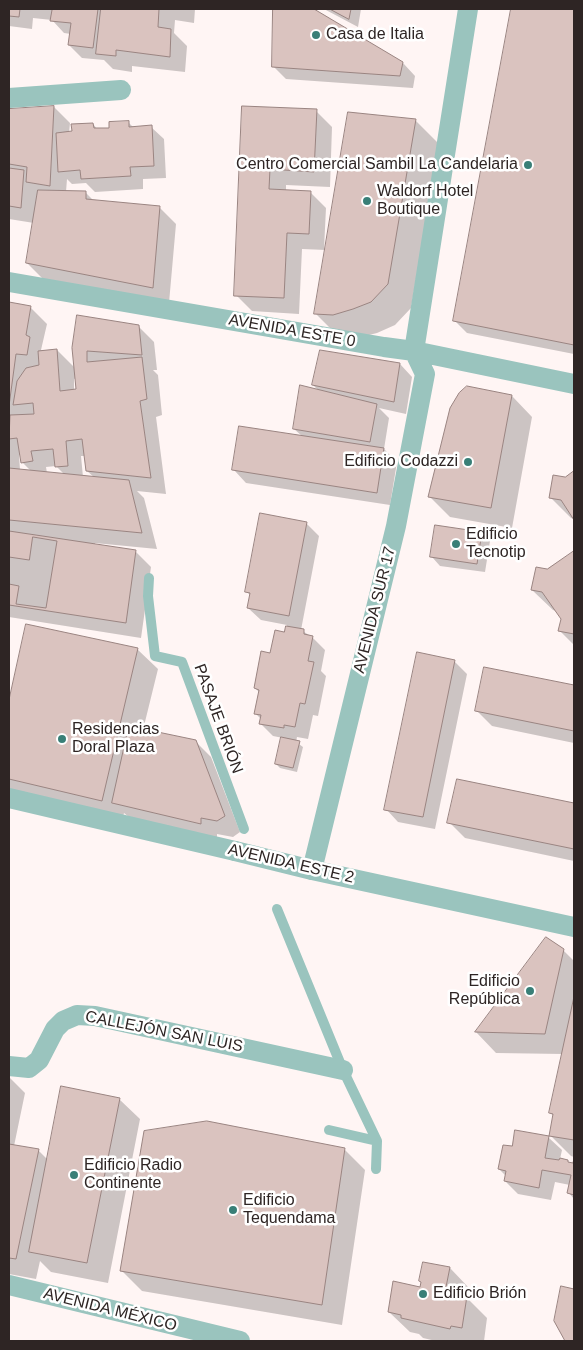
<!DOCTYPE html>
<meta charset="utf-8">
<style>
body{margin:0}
#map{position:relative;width:583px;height:1350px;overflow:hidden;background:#fff5f4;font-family:Helvetica,sans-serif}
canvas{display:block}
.frame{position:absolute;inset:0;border:10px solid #2e2524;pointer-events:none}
</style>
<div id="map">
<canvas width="583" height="1350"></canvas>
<div class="frame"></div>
</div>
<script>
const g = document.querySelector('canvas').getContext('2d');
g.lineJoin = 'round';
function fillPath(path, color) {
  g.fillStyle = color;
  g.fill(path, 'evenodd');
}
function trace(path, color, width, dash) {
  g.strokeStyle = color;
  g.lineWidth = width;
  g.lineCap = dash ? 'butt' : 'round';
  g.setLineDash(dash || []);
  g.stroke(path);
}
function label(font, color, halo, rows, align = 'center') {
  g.font = font + ' Helvetica,sans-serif';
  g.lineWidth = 5;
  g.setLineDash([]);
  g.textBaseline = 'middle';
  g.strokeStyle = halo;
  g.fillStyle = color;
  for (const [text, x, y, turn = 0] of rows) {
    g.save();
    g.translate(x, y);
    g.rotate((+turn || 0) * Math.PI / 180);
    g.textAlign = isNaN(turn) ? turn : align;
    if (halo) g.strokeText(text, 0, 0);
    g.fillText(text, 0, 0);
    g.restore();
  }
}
fillPath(new Path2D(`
 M9 9H195L194 23 175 20 174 33 187 46 185 72 132 66V72L113 69 104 60 82 58 69 45 71 34 64 33 52 20 33 18 32 29 9 26Z
 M275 9H311L403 63 415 76 413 88 286 79 273 66Z
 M324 9H361L358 27Z
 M512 9H574V354L467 333 454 320Z
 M54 107 70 123 69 133 93 124 98 130 110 129 129 123 134 128 151 127 164 139 166 178 143 179V189L95 192 86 183 72 184 67 179 66 192 86 193 94 201 160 208 176 224 169 303 43 279 27 263 34 223 9 219V110Z
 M244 107 316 111 332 127 330 187 286 185V191L310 192 326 208 324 249H326L415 120 439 144 411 308 395 325 377 333 357 338 339 337 315 313 326 250 302 249 299 314 252 311 236 295Z
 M9 304 31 308 47 324 41 350H57L75 368 73 348 138 326 154 342 157 370H153L158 375 162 415 156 417 166 494 137 491 144 498 157 549 95 543V545L135 551 151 567 141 638 9 617ZM76 378 77 390H74V379ZM19 455H21L22 462 32 472 20 470ZM81 456H85L87 471 95 478 83 477ZM56 466 65 475 47 473 46 467Z
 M400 364 412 377 406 414 379 408 389 418 384 449 397 462 390 505 246 483 234 470 302 436 294 429 320 392 313 385Z
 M512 396 532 417 512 528 450 517 429 496Z
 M574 473V519L571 518 550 497 566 479Z
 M306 523 319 536 301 630 312 637 325 650 321 671 326 676 318 716 313 715 308 739 297 737 296 742 303 747 297 772 280 768 276 764 283 738 273 736 260 723 261 719 256 714 260 693 255 688 271 654 285 634 287 625 261 620 248 608 251 596 246 591Z
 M481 533 490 541 485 572 440 566 432 557Z
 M574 553V645L560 631 562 619 556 611 553 610 532 590 547 571Z
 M27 625 137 649 158 669 143 730 195 741 211 757 240 832 233 837 217 834V839L130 818 124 813 122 821 9 789V706Z
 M454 661 467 674 435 829 398 822 386 809Z
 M485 668 574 686V743L492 726 476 710Z
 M458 780 574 804V861L465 838 449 822Z
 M546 939 563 950 574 961V1157L571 1156 550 1135 554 1116 550 1113 563 1054 496 1053 476 1032Z
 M9 1077 25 1093 14 1146 38 1150 48 1160 119 1099 140 1119 108 1283 51 1272 40 1261 36 1279 9 1274Z
 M516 1131 549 1138 562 1150 560 1159 574 1164V1199L569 1193 570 1185 555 1182 551 1200 518 1194 505 1181 506 1176 499 1169 513 1148Z
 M345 1150 365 1170 342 1325 142 1291 122 1271Z
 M424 1263 450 1268 470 1289 468 1299 487 1318 484 1341H436L423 1338 419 1334 410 1332 389 1312 421 1288Z
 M562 1287 574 1290V1341H567L555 1321Z`), '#0003');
const building = new Path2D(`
 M9 9H20L19 17 9 16Z
 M44 9H98L93 48 68 45 71 23 50 21 52 10Z
 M101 9H159L158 27 171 29 170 57 116 50V56L96 54Z
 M273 9H314L403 62 400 76 272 67Z
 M330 9H351L349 19Z
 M511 9H574V345L453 321Z
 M54 106 50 186 26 182 27 167 9 164V109Z
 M242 106 317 109 314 172 270 169 269 189 311 191 309 234 287 233 284 298 234 296Z
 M348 112 416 119 388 284 371 302 353 309 333 315 314 314Z
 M129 121V127L152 125 154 166 130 167 131 176 81 179 80 170 58 172 56 133 72 131 71 124 93 123 94 128H109V122Z
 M9 168 24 170 21 208 9 206Z
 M38 190 86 191V199L160 206 153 288 26 263Z
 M9 302 31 306 26 335 30 337 27 355 16 354 9 406Z
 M77 315 139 325 142 355 87 351V362L142 357 147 399 140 401 151 478 86 471 82 439 66 441 68 466 55 467 53 449 31 451 33 461 21 463 17 438 9 439 10 415 34 414 33 403 13 405 17 381 26 368 39 365 38 351 57 349 60 391 76 389 72 348Z
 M320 350 400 363 394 402 312 385Z
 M300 385 377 404 370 442 293 429Z
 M467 386 512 395 491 508 428 497 450 408 459 393Z
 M239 426 384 448 377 493 232 470Z
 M9 468 129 480 142 533 9 520Z
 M574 471V520L561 500 549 498 553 475 565 477Z
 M260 513 307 522 289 616 247 608 250 593 245 592Z
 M435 525 482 532 477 564 430 557Z
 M9 531 136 550 126 623 9 605Z
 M33 537 57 541 46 608 16 604 19 586 9 584V557L29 560Z
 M574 551V634L558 631 561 619 542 592 531 590 536 567 547 569Z
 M26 624 138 648 102 801 9 779V700Z
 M286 626 304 629V634L313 636 308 661 314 662 305 704 300 703 295 727 284 725V728L259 724 261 715 254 714 259 690 254 688 261 651 270 653 275 630 284 632Z
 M417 652 455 660 423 817 384 810Z
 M484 667 574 685V731L475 711Z
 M129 726 196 740 225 816 217 821 201 818V824L112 803Z
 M281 737 300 741 293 768 275 764Z
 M457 779 574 803V849L447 823Z
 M546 937 564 949 545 1034 475 1032Z
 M574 997V1140L549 1136 553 1114 549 1113Z
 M61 1086 120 1098 87 1263 29 1252Z
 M207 1121 345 1148 322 1305 120 1271 144 1131Z
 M515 1130 549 1136 545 1158 559 1160 560 1158 568 1160V1162L573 1163 574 1158V1195L567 1193 571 1175 542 1170 539 1188 504 1181 506 1171 498 1169 503 1145 512 1146Z
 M9 1144 39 1149 16 1259 9 1258Z
 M423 1262 450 1267 446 1287 443 1286 442 1291 467 1296 462 1328 451 1326 450 1329 401 1318V1315L388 1312 393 1281 420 1287 421 1282 419 1281Z
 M561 1286 574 1289V1341H565L554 1321Z`);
fillPath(building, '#dac3bf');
trace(building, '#9a8481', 1);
trace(new Path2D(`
 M149 578 148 596 155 656 182 662 244 829
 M277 909 343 1070 377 1141 376 1169
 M329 1130 377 1141`), '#9ac4be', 10);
trace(new Path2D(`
 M9 98 121 90
 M9 282 384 347 414 351 574 384
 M414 351 425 374 396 526 312 870 574 927
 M414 351 468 9
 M9 798 235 851
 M9 1066 29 1068 39 1060 55 1029 63 1021 77 1015 95 1016 343 1070
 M9 1285 240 1341`), '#9ac4be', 20);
trace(new Path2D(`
 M235 851 312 870`), '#9ac4be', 20);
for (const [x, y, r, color] of [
 [316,35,5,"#397f77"],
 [528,165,5,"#397f77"],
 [367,201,5,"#397f77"],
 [468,462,5,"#397f77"],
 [456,544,5,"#397f77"],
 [62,739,5,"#397f77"],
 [530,991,5,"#397f77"],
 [74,1175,5,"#397f77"],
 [233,1210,5,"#397f77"],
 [423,1294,5,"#397f77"]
]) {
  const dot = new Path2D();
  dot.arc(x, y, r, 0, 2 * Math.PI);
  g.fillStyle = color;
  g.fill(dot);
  trace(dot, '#fff', 2);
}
label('16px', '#2e2524', '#fff', [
 ["Casa de Italia",326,35],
 ["Centro Comercial Sambil La Candelaria",518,165,"right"],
 ["Waldorf Hotel",377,192],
 ["Boutique",377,210],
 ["Edificio Codazzi",458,462,"right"],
 ["Edificio",466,535],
 ["Tecnotip",466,553],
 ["Residencias",72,730],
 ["Doral Plaza",72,748],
 ["Edificio",520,982,"right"],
 ["República",520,1000,"right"],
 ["Edificio Radio",84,1166],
 ["Continente",84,1184],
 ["Edificio",243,1201],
 ["Tequendama",243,1219],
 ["Edificio Brión",433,1294]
], 'left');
label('16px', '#2e2524', '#fff', [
 ["AVENIDA ESTE 0",292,331,10],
 ["AVENIDA SUR 17",375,610,-76],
 ["PASAJE BRIÓN",218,719,70],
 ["AVENIDA ESTE 2",291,864,13],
 ["CALLEJÓN SAN LUIS",164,1032,11],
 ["AVENIDA MÉXICO",110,1310,14]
]);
</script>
